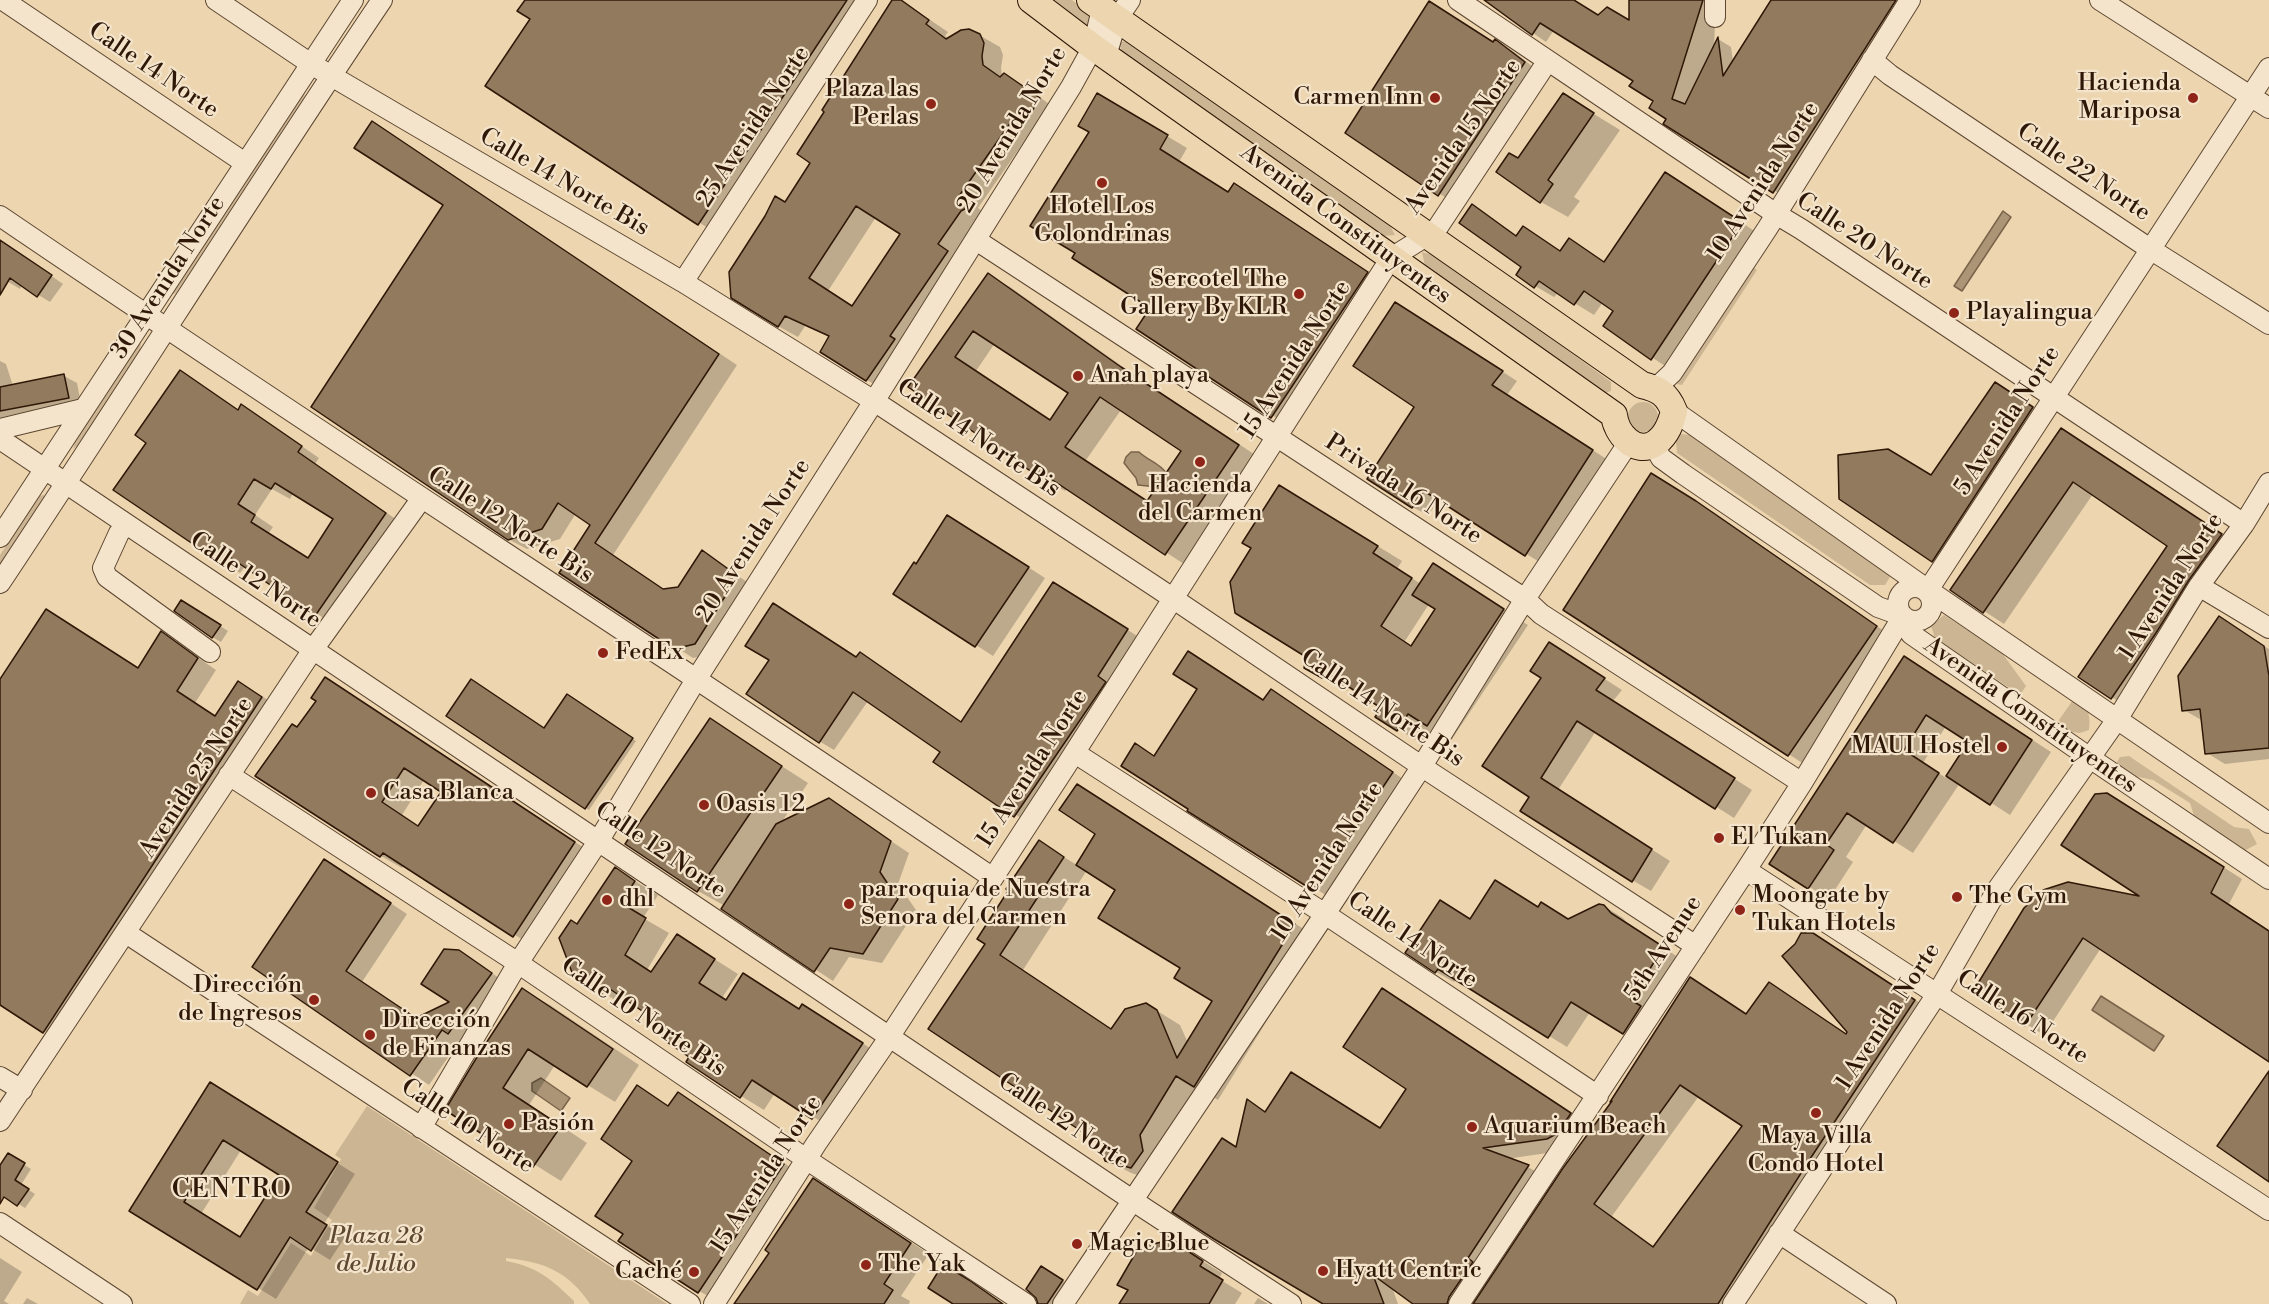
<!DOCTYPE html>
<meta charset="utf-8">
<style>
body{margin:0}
canvas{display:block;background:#ecd5af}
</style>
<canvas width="2269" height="1304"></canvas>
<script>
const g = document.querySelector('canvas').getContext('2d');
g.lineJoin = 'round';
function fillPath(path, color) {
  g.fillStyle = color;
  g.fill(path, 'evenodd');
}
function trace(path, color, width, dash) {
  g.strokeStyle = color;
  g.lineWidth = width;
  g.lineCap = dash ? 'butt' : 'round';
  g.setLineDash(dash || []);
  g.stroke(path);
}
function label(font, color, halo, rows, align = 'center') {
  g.font = font + ' "Libre Bodoni",serif';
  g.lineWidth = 4.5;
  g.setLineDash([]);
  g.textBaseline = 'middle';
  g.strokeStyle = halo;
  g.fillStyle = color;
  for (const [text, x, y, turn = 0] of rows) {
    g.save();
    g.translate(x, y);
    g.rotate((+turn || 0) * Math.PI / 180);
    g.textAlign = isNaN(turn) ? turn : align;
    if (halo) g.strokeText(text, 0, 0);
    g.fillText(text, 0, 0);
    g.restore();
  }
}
fillPath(new Path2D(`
 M1047 0H1072L1090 14 1091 23 1081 26Z
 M1129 41 1388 222 1395 235 1382 236 1122 52 1119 42Z
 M305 91 304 97 176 293 170 295 301 94Z
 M1422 252 1439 257 1611 382V391L1605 393 1602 391 1425 266Z
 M1753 267 1757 270 1682 385 1677 384Z
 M141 343 140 350 78 445 73 449 75 442 135 348Z
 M1628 417a15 15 0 1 1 30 0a15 15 0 1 1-30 0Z
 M1680 434 1691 435 1881 563 1890 577 1885 585H1870L1677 453 1676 442Z
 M44 495V501L0 566V555L39 496Z
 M1944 615 2002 653 2026 686 2020 695 1935 638 1931 626Z
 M2075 697C2088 706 2091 715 2089 730L2080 733 2066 731 2059 720Z
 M2129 756 2234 827 2249 829 2257 844 2244 851 2195 819 2190 803 2153 780 2134 776 2116 764 2120 757Z
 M367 1106 667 1304H590C568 1271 544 1262 506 1258V1261C538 1267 551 1279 574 1301V1304H240L248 1290 258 1296 291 1243 311 1256 332 1220 314 1208 341 1159 335 1155Z`), '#ccb592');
const water = new Path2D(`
 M2003 211 2011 217 1962 291 1954 286Z
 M1131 452H1139C1147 460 1161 464 1166 473L1157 487 1138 485 1136 478 1124 463 1126 457Z
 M2101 996 2164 1036 2154 1051 2092 1010Z
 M541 1078 570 1098 561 1111 532 1091V1083Z`);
fillPath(water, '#ac9576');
trace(water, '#7a634a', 1.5);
fillPath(new Path2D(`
 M526 0H872L717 234 487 85 532 18Z
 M893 0H899L914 9 948 32 945 36 949 39 979 35 1000 47 1003 55 1001 68 1002 76 1004 74 1024 86 1059 111 1035 126 978 208 990 217 886 391 867 380 830 337 805 326 798 337 778 326 785 204 812 162ZM876 217 902 234 853 307 828 291Z
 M1485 0H1573L1599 16 1637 27 1631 0H1716L1714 47 1718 39 1731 47 1733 62 1773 0H1915L1787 199 1668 118 1655 101 1635 80 1554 30 1546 42Z
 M1496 41 1514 52 1542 74 1457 205 1347 133Z
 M1098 95 1187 148 1179 162 1229 193 1235 185 1255 196 1387 285 1292 428 1138 328 1152 308 1077 253Z
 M1563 95 1620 130 1574 197 1580 201 1568 217 1541 202 1498 171 1519 160Z
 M372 123 737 365 613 555 665 590 679 589 703 552 756 588 713 654 693 658 561 572 592 525 576 513 560 539 527 549 508 539 445 204Z
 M1666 174 1753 230 1754 245 1671 370 1605 326 1615 310 1603 302 1594 315 1558 293 1554 297 1535 286 1523 266 1473 206 1518 236 1524 228 1562 252 1570 240 1605 262Z
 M0 240 63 284 50 302 22 285 20 289 0 277Z
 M988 275 1010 287 1143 381 1260 458 1187 566 1067 488 1065 491 1043 478 910 386ZM995 343 1070 393 1052 421 976 371ZM1121 410 1183 450 1148 502 1086 460Z
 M1411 313 1517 381 1507 395 1608 460 1541 563 1439 500 1428 515 1412 507 1417 407Z
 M0 361 6 364 13 386 64 376 77 383 81 404 0 420Z
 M181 372 239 410 242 406 260 417 319 458 315 464 403 524 334 625 245 566 240 573 222 562ZM272 489 290 499 293 493 335 519 309 560 268 534 273 527 255 515Z
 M2014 394 2050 419 1951 572 1933 561 1932 477Z
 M2081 442 2241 547 2209 591 2176 645 2132 710 2080 677 2169 545 2093 494 2004 624 1952 590Z
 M1669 486 1715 513 1894 638 1807 766 1565 610Z
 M1304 501 1402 561 1397 569 1421 584 1433 565 1528 625 1452 739 1433 728 1422 744 1398 729 1383 707 1350 686 1347 691 1322 677 1307 656ZM1429 604 1437 609 1412 646 1405 641Z
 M964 526 1045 578 993 656 895 593 916 566Z
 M1068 592 1142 639 1030 824 935 762 942 751 868 701 834 750 819 741 857 659 875 663 962 723Z
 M191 607 228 631 221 642 212 637Z
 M2220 618 2269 649V759L2225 764 2207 753 2203 721 2184 710Z
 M162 633 216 670 195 703 216 717 257 693 280 708 62 1042 0 1003V682L139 669Z
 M1189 653 1264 701 1271 691 1291 703 1412 785 1335 901 1190 809 1136 745 1155 757 1199 689Z
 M1567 655 1622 690 1613 701 1752 790 1734 818 1596 731 1558 790 1670 861 1651 891 1632 880 1531 797Z
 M1925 670 2051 752 2010 815 1960 783 1913 853 1867 824 1846 857 1853 862 1829 899 1771 863ZM1946 726 1970 741 1946 778 1923 763Z
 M326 679 595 855 534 947 404 864 402 868 381 856 258 775 298 729 318 701ZM424 780 443 792 419 827 402 815Z
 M568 696 636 741 589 810 448 715 544 730Z
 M710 720 808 783 781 823 829 800 909 853 898 884 916 910 882 963 849 957 833 981 723 909 725 906 698 891Z
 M1078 786 1318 938 1218 1100 1200 1089 1155 1180 1131 1173 1107 1160 1101 1142 987 944 1039 842 1077 865 1097 834ZM1087 870 1117 890 1182 967 1214 1000 1188 1043 1180 1025 1146 1004 1112 1030 1023 970Z
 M2126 805 2242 879 2229 904 2269 931V1059L2101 948 2044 1035 1974 992 2146 899Z
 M615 869 658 895 643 918 669 933 647 970 652 973 678 936 738 974 722 998 727 1001 744 975 800 1010 802 1006 826 1019 885 1058 836 1131 775 1093 764 1110 741 1096 669 1028 630 1001 626 1007 574 974 578 926Z
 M342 871 407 914 362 982 417 1019 452 1003 459 951 508 984 466 1043 460 1040 429 1085 254 967Z
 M1604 906 1623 918 1630 926 1678 957 1643 1043 1590 1012 1567 1047 1457 979 1454 982 1436 972 1471 920 1539 908 1569 921Z
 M1833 946 1934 1012 1744 1304H1416L1392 1287 1398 1304H1324L1237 1148 1248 1101 1267 1112 1381 1129 1408 1088 1402 1002 1590 1125 1578 1144 1568 1150 1506 1159 1528 1167 1547 1178 1487 1271 1494 1276 1747 1015 1770 984 1847 1034 1849 1032ZM1699 1096 1744 1126 1655 1247 1612 1216Z
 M522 990 550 1005 639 1065 615 1102 555 1065 529 1105 587 1143 561 1181 447 1110Z
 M637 1087 670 1107 678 1094 807 1178 722 1304 699 1291 625 1234 634 1160Z
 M228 1095 355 1174 324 1224 345 1237 330 1260 309 1247 276 1299 131 1210ZM241 1150 281 1175 241 1239 201 1214Z
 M8 1155 31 1169 21 1185 35 1194 25 1208 0 1192V1168Z
 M832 1191 929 1254 901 1296 910 1301 909 1304H736Z
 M1191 1254 1222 1273 1219 1279 1242 1293 1235 1304H1121Z
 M0 1258 22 1272 4 1301 9 1304H0Z
 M1051 1273 1071 1286 1059 1304H1041Z
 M27 1298 38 1304H23Z
 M1258 1298 1268 1304H1254Z`), '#0003');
const building = new Path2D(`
 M525 0H847L698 225 485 86 530 19 517 11Z
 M892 0H901L929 20 926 24 946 39 961 30 969 29 980 34 984 43 982 56 983 65 1000 77 1004 73 1040 98 1025 122 1016 115 959 196 972 205 961 211 938 244 948 251 890 336 895 339 866 381 820 352 829 336 785 316 778 327 731 298 729 272 765 216 775 196 785 202 810 163 797 154 824 112 822 110ZM856 206 900 234 852 306 809 278Z
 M1484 0H1574L1598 15 1607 7 1629 20V0H1703L1672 99 1685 104 1718 37 1723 76 1771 0H1896L1773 193 1663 124 1666 119 1649 108 1653 101 1629 86 1633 81 1540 23 1532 35Z
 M1429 1 1493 42 1495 39 1525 62 1438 196 1345 133Z
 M1097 93 1168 135 1160 149 1228 192 1234 183 1368 272 1271 418 1136 329 1150 308 1072 258 1075 253 1030 226 1089 132 1078 126Z
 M1563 93 1594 113 1548 180 1553 184 1540 203 1496 172 1509 153 1518 158Z
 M372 121 719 354 595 543 663 589 678 587 702 550 738 576 695 644 674 649 559 573 590 525 558 503 542 529 508 540 311 407 443 205 354 148Z
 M1665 172 1734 217 1735 233 1651 360 1603 326 1613 311 1584 291 1574 305 1539 281 1534 288 1516 275 1521 267 1459 223 1472 204 1516 236 1523 226 1560 251 1569 238 1604 262Z
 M0 240 52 275 37 297 10 278 0 295Z
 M988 273 1121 367 1239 445 1165 555 1045 475 1042 479 908 387ZM973 331 1068 393 1050 420 955 357ZM1100 397 1181 451 1147 501 1065 447Z
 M1395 302 1503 371 1492 385 1593 450 1525 556 1424 491 1412 508 1367 479 1414 407 1353 366Z
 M180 370 238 410 241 404 302 446 298 452 386 513 315 616 227 555 221 563 113 490 146 443 135 435ZM254 479 271 489 275 483 333 519 308 558 251 522 255 515 238 504Z
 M64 374 69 398 0 411V387Z
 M1995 382 2033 407 1932 562 1839 499 1838 455 1888 449 1931 475Z
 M2061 428 2222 534 2189 580 2156 633 2111 699 2078 677 2167 546 2073 482 1983 613 1950 590Z
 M1651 473 1696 501 1877 626 1788 756 1563 610Z
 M1279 485 1378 546 1373 553 1412 578 1381 626 1411 646 1435 609 1412 595 1433 563 1504 609 1427 726 1408 714 1397 731 1375 717 1381 708 1326 672 1322 678 1304 668 1306 657 1235 613 1230 582 1251 548 1242 543Z
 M947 515 1029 567 975 647 893 594 914 562 916 564Z
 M1053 582 1128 629 1098 676 1106 682 1014 817 933 762 940 752 853 692 819 743 746 694 769 660 745 646 773 603 856 657 860 652 961 722Z
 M181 600 221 625 212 638 174 611Z
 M46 609 138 668 161 631 198 658 177 691 215 716 238 681 262 697 43 1033 0 1005V679Z
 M2219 616 2264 646 2269 676V748L2205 754 2200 709 2182 711 2178 676Z
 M1549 642 1605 678 1596 690 1735 778 1715 809 1577 721 1541 778 1652 849 1632 882 1520 811 1529 797 1482 766 1541 678 1530 671Z
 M1188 651 1263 700 1271 689 1393 772 1314 891 1187 811 1188 809 1121 766 1135 743 1154 756 1197 689 1173 674Z
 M1904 656 2032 740 1990 805 1946 776 1968 742 1926 715 1904 750 1939 773 1906 824 1893 843 1847 813 1826 844 1834 850 1808 889 1769 864Z
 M325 677 575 842 513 937 383 853 380 857 255 776 292 724 297 727 316 701 311 698ZM404 768 441 792 418 826 382 802Z
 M471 679 544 728 567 694 633 738 585 809 446 716Z
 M710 718 782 766 697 892 625 844Z
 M1077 784 1295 924 1194 1087 1176 1076 1140 1135 1143 1151 1131 1168 1105 1161 1099 1143 928 1029 985 944 977 939 1008 891 1006 889 1039 840 1064 857 1000 955 1111 1029 1125 1009 1146 1003 1157 1010 1177 1058 1212 1001 1174 978 1180 968 1098 918 1115 890 1076 865 1095 834 1059 810Z
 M2107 793 2224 867 2211 893 2269 931V1062L2083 938 2025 1026 1972 993 2024 908 2043 890 2068 882 2139 896 2061 845 2095 794Z
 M829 798 891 841 880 872 898 899 863 954 830 948 814 972 721 909 776 824Z
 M324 859 391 903 346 971 416 1018 449 1002 421 984 444 949 459 950 492 973 448 1034 442 1030 410 1076 252 967Z
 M615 867 635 881 621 903 646 918 625 955 651 972 677 934 715 959 699 983 726 1000 743 973 799 1009 802 1004 863 1043 812 1119 752 1080 740 1098 686 1062 689 1057 661 1038 667 1028 607 987 602 994 573 975 559 938 571 920 577 924Z
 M1495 880 1538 907 1541 902 1568 919 1599 904 1604 905 1611 913 1659 944V954L1631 1000 1641 1006 1623 1034 1571 1002 1548 1038 1438 969 1435 973 1405 953 1440 900 1470 919Z
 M1801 933H1813L1915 1000 1810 1159 1718 1304H1473L1563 1168 1612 1101 1610 1102 1690 977 1746 1014 1769 982 1846 1034 1847 1032 1782 956 1795 944ZM1680 1085 1742 1126 1653 1247 1594 1204Z
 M522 988 613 1049 587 1087 528 1049 503 1088 561 1126 533 1167 445 1110 477 1057Z
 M1382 988 1571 1113 1558 1133 1547 1139 1483 1148 1529 1165 1468 1258 1473 1262 1449 1297 1447 1304H1413L1373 1275 1384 1304H1323L1214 1239 1172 1212 1222 1138 1236 1147 1247 1099 1265 1112 1291 1072 1380 1128 1406 1089 1343 1047Z
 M2269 1071V1182L2217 1146Z
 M210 1082 338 1162 306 1212 327 1225 311 1251 290 1237 257 1290 129 1211ZM223 1140 279 1175 240 1237 184 1202Z
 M637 1085 668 1106 678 1092 784 1164 698 1293 618 1241 623 1234 595 1216 632 1161 601 1139Z
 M8 1153 25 1163 15 1180 29 1189 17 1206 4 1197 0 1204V1165Z
 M813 1178 911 1243 884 1284 893 1290 884 1304H734L769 1253 765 1250Z
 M1171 1240 1203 1261 1200 1266 1223 1280 1209 1304H1119L1128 1290 1117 1285 1139 1247Z
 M943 1264 969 1280 1003 1304H953L928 1288Z
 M1041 1266 1063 1280 1047 1304H1038L1036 1298 1026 1289Z`);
fillPath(building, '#917a5e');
trace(building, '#2f1807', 1.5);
const minor = new Path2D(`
 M3 0 245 163
 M216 0 311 64 683 282 874 401 1159 589 1433 774 1696 946
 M1458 0 1776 214 1801 229 2244 524
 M2100 0 2269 108
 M1715 17V0
 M1106 56 1117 19 1130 0
 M1872 60 1890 75 2150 249 2269 324
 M0 216C329 440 664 654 993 878
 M976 240 1525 599 1541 614 1802 783
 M683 282 867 0
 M1656 388 1672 373 1767 229 1910 0
 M1674 411 1928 590 2269 823
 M0 429 83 409
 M0 439 1147 1210 1291 1304
 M1654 445 1661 458 1683 474 1878 607 1903 616 1911 634 2090 758 2269 879
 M126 525 119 533 103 568 107 577 210 652
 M0 537 353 0
 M0 583C129 389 252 193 382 0
 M2199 586 2269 628
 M1898 604a17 17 0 1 1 34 0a17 17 0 1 1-34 0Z
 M1928 590 2269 68
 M1075 753 1325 914 1598 1096
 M229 775 518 963 815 1165 1026 1304
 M1746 870 2269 1210
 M126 933 690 1304
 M0 1077 22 1090
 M0 1121 312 651 422 498
 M421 1128 518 963 599 840 697 678 878 395 1071 87 1093 47 1102 9
 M0 1223 122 1304
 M1779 1233 1886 1304
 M714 1304 816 1144 882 1048 1064 769 1391 258 1436 230 1547 62
 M1063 1304 1325 914 1422 766 1525 599 1629 442
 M1459 1304 1746 870 1802 783 1903 616
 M1733 1304 1937 994 1997 890 2118 718 2199 586 2244 524 2269 483`);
const major = new Path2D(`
 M1031 0 1093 47 1614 415C1616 433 1634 455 1654 444 1666 437 1671 424 1674 411 1667 394 1659 389 1642 385L1090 0`);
trace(minor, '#5e4731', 22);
trace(major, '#2f1807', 28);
trace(minor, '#f3e4cb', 20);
trace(major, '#ecd5af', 26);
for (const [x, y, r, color] of [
 [1435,98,6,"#8f2418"],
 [2193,98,6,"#8f2418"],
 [931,104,6,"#8f2418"],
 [1102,183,6,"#8f2418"],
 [1299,294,6,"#8f2418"],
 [1954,313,6,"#8f2418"],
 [1078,376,6,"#8f2418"],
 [1200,462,6,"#8f2418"],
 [603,653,6,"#8f2418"],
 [2002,747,6,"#8f2418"],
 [371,793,6,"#8f2418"],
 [704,805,6,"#8f2418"],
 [1719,838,6,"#8f2418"],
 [1957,897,6,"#8f2418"],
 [607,900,6,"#8f2418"],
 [849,904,6,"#8f2418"],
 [1740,910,6,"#8f2418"],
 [314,1000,6,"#8f2418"],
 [370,1035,6,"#8f2418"],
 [1816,1113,6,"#8f2418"],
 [509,1124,6,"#8f2418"],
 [1472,1127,6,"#8f2418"],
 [1077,1244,6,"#8f2418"],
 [866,1265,6,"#8f2418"],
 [1323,1271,6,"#8f2418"],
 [694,1272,6,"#8f2418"]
]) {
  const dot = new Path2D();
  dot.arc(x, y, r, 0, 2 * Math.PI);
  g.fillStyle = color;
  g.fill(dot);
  trace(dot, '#f3e4cb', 2);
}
label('24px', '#2f1807', '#f3e4cb', [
 ["Calle 14 Norte",153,71,34],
 ["25 Avenida Norte",754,127,-57],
 ["20 Avenida Norte",1013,130,-59],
 ["Avenida 15 Norte",1464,137,-55],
 ["Calle 22 Norte",2083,173,34],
 ["10 Avenida Norte",1764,182,-57],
 ["Calle 14 Norte Bis",564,183,30],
 ["Avenida Constituyentes",1345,225,36],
 ["Calle 20 Norte",1864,242,33],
 ["30 Avenida Norte",169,278,-57],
 ["15 Avenida Norte",1296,360,-57],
 ["5 Avenida Norte",2008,421,-57],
 ["Calle 14 Norte Bis",978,439,34],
 ["Privada 16 Norte",1403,490,33],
 ["Calle 12 Norte Bis",510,526,33],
 ["20 Avenida Norte",754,541,-57],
 ["Calle 12 Norte",255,581,34],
 ["1 Avenida Norte",2172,587,-57],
 ["Calle 14 Norte Bis",1382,709,34],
 ["Avenida Constituyentes",2030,716,35],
 ["15 Avenida Norte",1033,769,-57],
 ["Avenida 25 Norte",197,778,-57],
 ["Calle 12 Norte",660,851,34],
 ["10 Avenida Norte",1328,862,-57],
 ["Calle 14 Norte",1412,941,34],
 ["5th Avenue",1664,949,-57],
 ["1 Avenida Norte",1889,1017,-57],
 ["Calle 10 Norte Bis",643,1018,34],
 ["Calle 16 Norte",2022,1018,33],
 ["Calle 12 Norte",1063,1122,34],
 ["Calle 10 Norte",467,1127,33],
 ["15 Avenida Norte",767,1175,-57]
]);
label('24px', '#2f1807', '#f3e4cb', [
 ["Hacienda",2181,84,"right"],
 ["Mariposa",2181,112,"right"],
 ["Plaza las",919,90,"right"],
 ["Perlas",919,118,"right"],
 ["Carmen Inn",1423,98,"right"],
 ["Hotel Los",1102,207,"center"],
 ["Golondrinas",1102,235,"center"],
 ["Sercotel The",1287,280,"right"],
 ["Gallery By KLR",1287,308,"right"],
 ["Playalingua",1966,313],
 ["Anah playa",1090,376],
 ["Hacienda",1200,486,"center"],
 ["del Carmen",1200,514,"center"],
 ["FedEx",615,653],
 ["MAUI Hostel",1990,747,"right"],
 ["Casa Blanca",383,793],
 ["Oasis 12",716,805],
 ["El Tukan",1731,838],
 ["parroquia de Nuestra",861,890],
 ["Senora del Carmen",861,918],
 ["Moongate by",1752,896],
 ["Tukan Hotels",1752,924],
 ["The Gym",1969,897],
 ["dhl",619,900],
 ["Dirección",302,986,"right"],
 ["de Ingresos",302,1014,"right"],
 ["Dirección",382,1021],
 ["de Finanzas",382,1049],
 ["Pasión",521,1124],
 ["Aquarium Beach",1484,1127],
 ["Maya Villa",1816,1137,"center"],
 ["Condo Hotel",1816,1165,"center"],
 ["Magic Blue",1089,1244],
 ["The Yak",878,1265],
 ["Hyatt Centric",1335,1271],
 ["Caché",682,1272,"right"]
], 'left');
label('italic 24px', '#5e4731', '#f3e4cb', [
 ["Plaza 28",376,1237],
 ["de Julio",376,1265]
]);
g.letterSpacing = '1.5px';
label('26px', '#2f1807', '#f3e4cb', [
 ["CENTRO",232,1191]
]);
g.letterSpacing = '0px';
</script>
